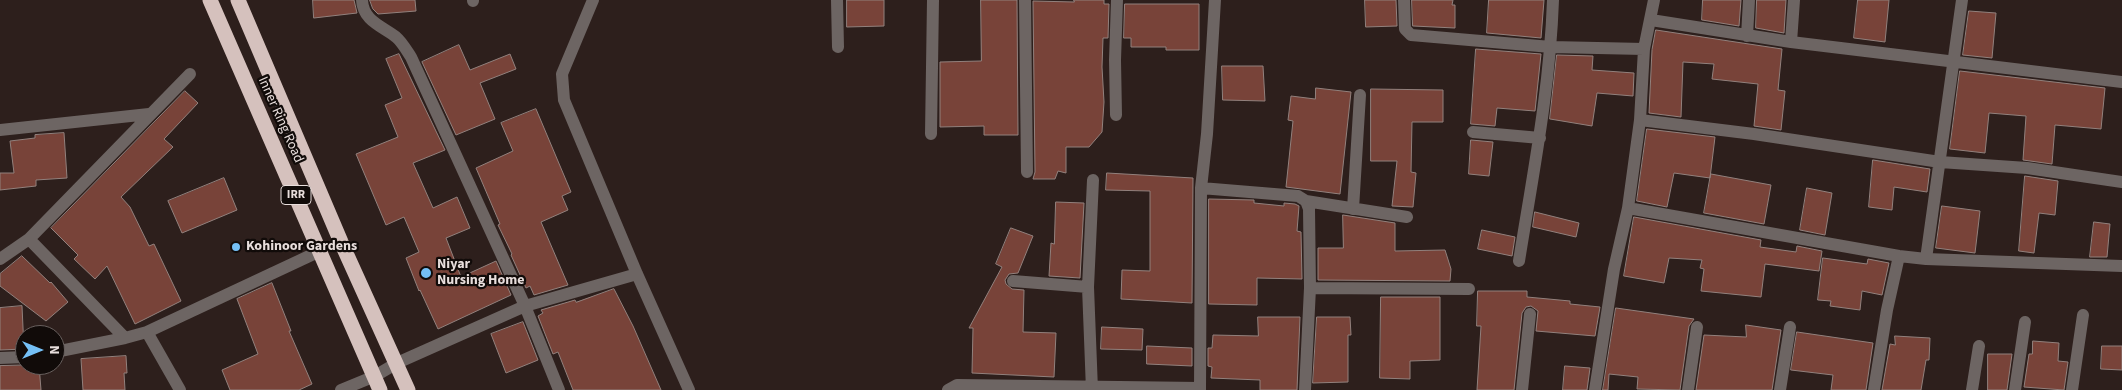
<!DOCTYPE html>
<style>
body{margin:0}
#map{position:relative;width:2122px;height:390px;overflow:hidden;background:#2d1f1c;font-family:"Source Sans 3",sans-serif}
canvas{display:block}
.north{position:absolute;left:15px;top:325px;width:50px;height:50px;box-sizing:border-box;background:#110b09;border:1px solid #675f5d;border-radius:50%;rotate:90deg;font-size:14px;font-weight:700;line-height:20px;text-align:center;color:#e8dedc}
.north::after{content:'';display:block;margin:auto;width:18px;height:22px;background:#75c0f6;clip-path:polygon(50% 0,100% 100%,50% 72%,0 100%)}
</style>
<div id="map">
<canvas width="2122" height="390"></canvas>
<div class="north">N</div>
</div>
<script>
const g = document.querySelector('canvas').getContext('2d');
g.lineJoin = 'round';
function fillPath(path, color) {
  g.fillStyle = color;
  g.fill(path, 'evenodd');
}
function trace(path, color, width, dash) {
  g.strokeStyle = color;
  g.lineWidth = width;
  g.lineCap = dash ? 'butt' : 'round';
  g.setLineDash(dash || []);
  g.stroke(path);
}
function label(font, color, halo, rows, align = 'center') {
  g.font = font + ' "Source Sans 3",sans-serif';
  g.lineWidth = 4.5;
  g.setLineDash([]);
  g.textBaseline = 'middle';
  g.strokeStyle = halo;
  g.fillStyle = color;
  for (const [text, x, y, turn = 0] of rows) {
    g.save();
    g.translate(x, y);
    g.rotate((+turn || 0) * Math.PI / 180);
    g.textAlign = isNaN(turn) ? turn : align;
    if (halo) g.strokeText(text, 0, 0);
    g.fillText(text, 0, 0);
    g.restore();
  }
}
const building = new Path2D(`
 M313 0H354L357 13 314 18Z
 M370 0H415L416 11 378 14 373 9Z
 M847 0H884V26L847 27Z
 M981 0H1017L1018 135H984V126L940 127V62L981 61Z
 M1074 0H1104V4H1109L1108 38H1103L1102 67 1104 102 1102 132 1089 147H1066V173L1058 171 1055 179H1033L1035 172 1033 1 1074 2Z
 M1365 0H1396L1397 26 1366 27Z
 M1412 0H1453L1452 5H1455V28L1413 26Z
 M1489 0H1544L1541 38 1487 33Z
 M1703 0H1741L1739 26 1702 20Z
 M1757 0H1786L1784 33 1756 28Z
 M1858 0H1889L1885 42 1854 38Z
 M1125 4H1199V50H1166V47H1131V38H1124Z
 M1969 11 1996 13 1992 58 1963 55Z
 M1656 30 1782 49 1778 90 1785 91 1781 130 1754 126 1758 84 1712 79 1714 64 1683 62 1681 117 1649 113 1652 50Z
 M459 45 470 70 510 54 516 69 480 83 495 119 456 135 422 62Z
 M1476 49 1541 54 1535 111 1497 108 1495 126 1471 124Z
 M399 54 445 150 413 163 433 208 457 197 470 228 446 238 461 277 496 261 511 295 438 329 420 290 419 291 406 258 419 252 404 217 386 225 356 154 398 137 385 105 402 98 386 59Z
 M1557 55 1593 56 1592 70 1634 73 1633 96 1597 93 1592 126 1550 119Z
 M1222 66H1263L1265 101 1223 100Z
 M1960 71 2105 88 2101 129 2055 125 2052 164 2023 160 2026 116 1989 113 1985 153 1950 149Z
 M1316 88 1351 92 1340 194 1286 187 1293 121 1288 120 1291 96 1315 99Z
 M1371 89 1443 90V122H1412L1411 172 1416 173 1413 207 1392 206 1397 161H1371Z
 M185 91 198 103 164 139 173 147 121 197 130 207 149 246 154 244 181 301 135 324 107 266 95 279 74 259 78 255 51 228Z
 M536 109 571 192 562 196 568 210 541 222 568 285 534 295 530 286 526 288 511 255 512 254 498 225 500 224 476 168 513 151 501 123Z
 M1647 129 1715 137 1710 178 1674 173 1667 207 1637 201Z
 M64 133 67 178 36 180V186L0 190V173H14L10 141 35 138V135Z
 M1471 140 1493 142 1489 176 1469 174Z
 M1873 160 1930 169 1927 192 1894 187 1892 210 1869 207Z
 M1107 173 1193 178 1192 303 1121 299 1122 270 1150 271V191L1106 190Z
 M1711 174 1771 185 1764 224 1704 213Z
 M2025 176 2058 181 2055 215 2039 213 2034 253 2019 251Z
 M224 178 237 210 182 233 168 201Z
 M1807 188 1832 193 1825 235 1800 230Z
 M1209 199 1254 200V203L1284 206V203L1295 204 1299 206 1297 231 1301 232 1302 279 1257 278V305L1209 304Z
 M1056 202 1084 203 1080 278 1049 276 1051 243 1054 244Z
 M1942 206 1980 211 1975 253 1936 248Z
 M1535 212 1579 223 1576 237 1533 227Z
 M1343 215 1395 223V251L1445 250 1451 269 1450 281 1318 280V248H1343Z
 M1634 217 1761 240 1760 247 1796 252 1797 246 1822 251 1819 271 1765 264 1761 297 1701 291 1704 269 1700 268 1702 260 1669 258 1664 283 1624 276Z
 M2094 222 2110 224 2107 257H2090Z
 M1011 228 1033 236 1018 273 1009 274 1005 280 1006 284 1012 289 1024 290 1023 332 1056 333 1054 377 972 373 973 328H969L1002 267 996 264Z
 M1482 230 1515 237 1512 256 1478 249Z
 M22 256 50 283 51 282 68 302 46 321 0 286V274Z
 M1823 258 1867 264 1868 259 1889 263 1882 295 1862 291 1860 310 1830 306 1831 301 1818 300Z
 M272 283 291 331H289L312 384 299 390H230L222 370 258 354 237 299Z
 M614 289 633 326 661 390H573L558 352 553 354 538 316 543 313 541 310 575 300 576 302Z
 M1478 291H1527V297L1570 301V304L1600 307 1595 336 1536 331 1538 311 1531 306 1526 307 1522 313 1514 390H1477L1481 326H1477Z
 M1381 297H1440V360L1410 361V379L1380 378Z
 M22 306 24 349 0 350V308Z
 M1616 308 1694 319 1689 326 1680 390 1637 389 1638 377 1609 374 1608 390H1603Z
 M1258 317H1300L1297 390H1260V380L1211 378 1212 367 1208 366V348H1212L1213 335 1258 336Z
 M1317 317H1350L1351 335H1348V382L1313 383Z
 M523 322 538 360 506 373 491 334Z
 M1746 325 1781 330 1772 390H1696L1704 335 1746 337Z
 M1102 327 1143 329 1142 350 1101 349Z
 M1797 332 1873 343 1866 390H1831L1833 375 1791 370Z
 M1895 336 1930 338 1929 360H1926L1921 390H1882L1890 344 1895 345Z
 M2033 341 2059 343 2058 361 2068 362 2064 390 2024 387 2029 354H2032Z
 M1147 346 1192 348V366L1147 364Z
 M2102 346H2122V370L2101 369Z
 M1988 354H2012L2007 390H1988Z
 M126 356 127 373H124L125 390H83L81 359Z
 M39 365 41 390H0V366Z
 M1565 366 1590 368 1587 390H1563Z`);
fillPath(building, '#784339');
trace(building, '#92817d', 1);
trace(new Path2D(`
 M362 0C363 21 382 26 396 37 402 42 407 51 411 57L525 306 559 390
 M473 0V1
 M593 0 562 74 564 100 637 274 689 390
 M837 0 838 47
 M1025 0 1027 172
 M1404 0 1405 29 1411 35 1551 47 1644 49
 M1651 20 1791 42 2122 82
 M1747 36 1749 0
 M1791 42 1794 0
 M1116 115 1115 60 1117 0
 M1640 120 1754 134 1940 162 2027 168 2122 182
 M0 130 149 114
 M1473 132 1540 138
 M931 134 933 0
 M1201 188 1298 196 1306 201 1309 209 1310 288 1305 390
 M1306 201 1407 217
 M1628 208 1899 256 1926 259 2122 266
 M1353 209 1360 95
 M29 239 125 338
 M0 259 29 239 190 74
 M1926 259 1962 0
 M1519 261C1533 174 1550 88 1553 0
 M1013 281 1088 287
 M1310 288 1469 289
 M55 352 125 338 147 332
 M0 358 25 357
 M180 390 147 332 320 251
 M341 390 375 376 397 363 525 306 637 274
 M948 390 957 385 1200 388
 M1092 390 1088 287 1093 180
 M1200 390 1201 188 1207 134 1215 0
 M1522 390 1530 314
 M1595 390 1614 269 1628 208 1640 120 1644 49 1654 0
 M1688 390 1697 327
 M1780 390 1790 327
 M1874 390 1887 310 1899 256
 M1972 390 1979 346
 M2015 390 2025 322
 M2072 390 2083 315`), '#6d6563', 12);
trace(new Path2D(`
 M210 0 380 390
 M238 0 341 242 408 390`), '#d5c1bd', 15);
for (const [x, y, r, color] of [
 [236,247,5,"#75c0f6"],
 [426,273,6,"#75c0f6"]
]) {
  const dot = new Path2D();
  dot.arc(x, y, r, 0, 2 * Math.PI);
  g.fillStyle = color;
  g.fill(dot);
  trace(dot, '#110b09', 2);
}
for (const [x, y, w] of [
 [296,195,30]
]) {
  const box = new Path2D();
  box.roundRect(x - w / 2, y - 9.5, w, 19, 4);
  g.fillStyle = '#110b09';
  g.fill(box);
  trace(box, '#e8dedc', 1);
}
label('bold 12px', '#e8dedc', null, [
 ["IRR",296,195]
]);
label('14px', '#e8dedc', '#110b09', [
 ["Inner Ring Road",280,120,66]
]);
label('bold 14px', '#e8dedc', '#110b09', [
 ["Kohinoor Gardens",246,247],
 ["Niyar",437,265],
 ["Nursing Home",437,281]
], 'left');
</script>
